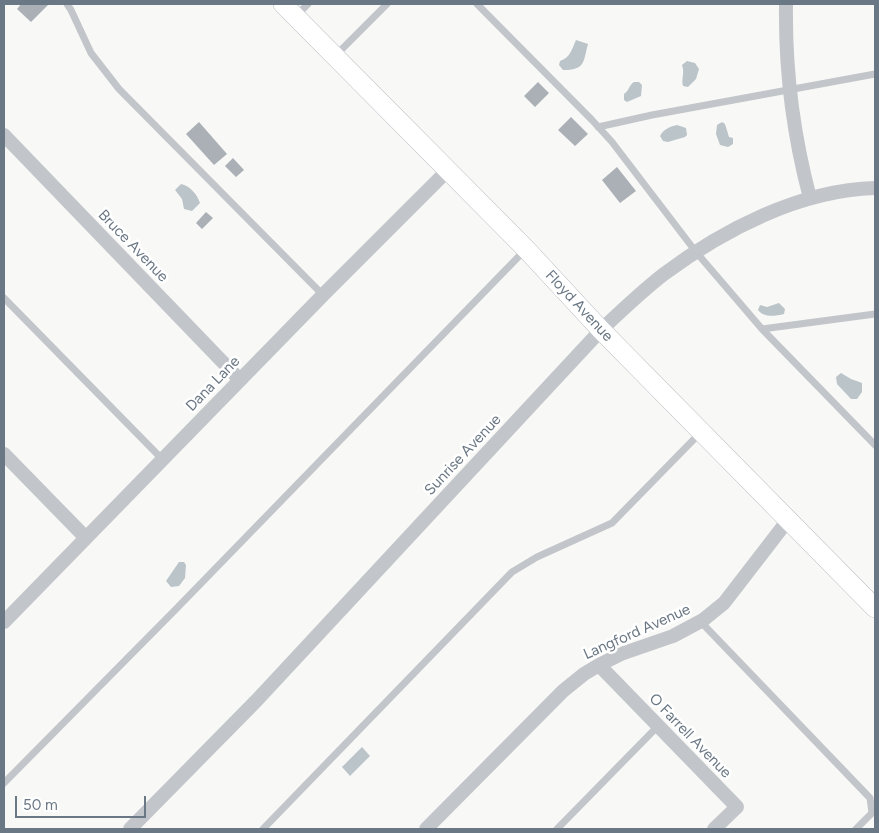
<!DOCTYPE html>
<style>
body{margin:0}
#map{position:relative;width:879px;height:833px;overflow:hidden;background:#f8f8f6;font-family:Figtree,sans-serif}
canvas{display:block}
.frame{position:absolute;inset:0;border:5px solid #6a7784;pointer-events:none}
.scale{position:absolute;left:15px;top:796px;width:131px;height:22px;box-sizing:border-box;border:2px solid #6a7784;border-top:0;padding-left:6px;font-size:15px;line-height:18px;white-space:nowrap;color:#6a7784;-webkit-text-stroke:4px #fff;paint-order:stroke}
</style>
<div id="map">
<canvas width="879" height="833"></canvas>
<div class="frame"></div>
<div class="scale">50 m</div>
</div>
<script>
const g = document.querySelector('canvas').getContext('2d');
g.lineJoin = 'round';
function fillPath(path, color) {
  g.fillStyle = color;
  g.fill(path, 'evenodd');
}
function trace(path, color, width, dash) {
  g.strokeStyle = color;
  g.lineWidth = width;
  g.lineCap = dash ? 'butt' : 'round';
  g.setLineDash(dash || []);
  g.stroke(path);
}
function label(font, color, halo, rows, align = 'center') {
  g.font = font + ' Figtree,sans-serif';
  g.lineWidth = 5;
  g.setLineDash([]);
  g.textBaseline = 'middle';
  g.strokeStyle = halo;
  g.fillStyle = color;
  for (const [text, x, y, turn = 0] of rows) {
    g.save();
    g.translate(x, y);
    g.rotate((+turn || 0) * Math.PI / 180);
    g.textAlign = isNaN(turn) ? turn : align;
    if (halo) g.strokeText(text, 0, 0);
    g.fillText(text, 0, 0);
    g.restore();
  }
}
fillPath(new Path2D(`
 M576 40 588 44C583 63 585 70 563 70L559 65 560 61C570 58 572 49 576 40Z
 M687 61 695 63 699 69 696 79 688 87 683 86C681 79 685 73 682 65Z
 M634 82H639L642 85 641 96 627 102 624 100V94C629 91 629 85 634 82Z
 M722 122 725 124 729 137 733 138V144L728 147 720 145 716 134 717 125Z
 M677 125 686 128 687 135 685 137 668 142 663 141 660 136C664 129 669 127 677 125Z
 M181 184C190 186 197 194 200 203L192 211 184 209 182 199 175 190Z
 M779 303 785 309 784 314C775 316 764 318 758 310L760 305 767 307Z
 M841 373 851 379 862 383V392L857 399H851L837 384 836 377Z
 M179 562H184L186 565 185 578 179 586 171 587 166 581Z
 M362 747 370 756 350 776 342 767Z`), '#bbc4c9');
fillPath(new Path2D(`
 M21 4H49L31 22 17 9Z
 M538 82 549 93 535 107 524 96Z
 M571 117 588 134 575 146 558 130Z
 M199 122 227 154 214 165 186 134Z
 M233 158 244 170 236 177 225 166Z
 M617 167 636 191 620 203 602 180Z
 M206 212 213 218 202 229 196 223Z`), '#aab0b6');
const secondary = new Path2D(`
 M283 4 526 249 601 330 875 608`);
trace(secondary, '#b5b9bd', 20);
trace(new Path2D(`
 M67 4 71 10 91 53 119 89 323 295
 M477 4 592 120 612 142 696 252 762 329 875 314
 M296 16 308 4
 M336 55 387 4
 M598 127 652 115 875 74
 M4 298 163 460
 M762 329 875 445
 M700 621 870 798 872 813 856 829
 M4 783 178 607 525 250
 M263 829 512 572 537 557 612 523 701 432
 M557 829 658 726`), '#c2c5c9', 7);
trace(new Path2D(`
 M786 4C785 70 793 134 810 198
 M4 135 240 380
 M4 454 86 538
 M4 622 323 295 448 170
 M599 665 737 807 714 829
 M130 829 257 700 601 330C621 311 642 291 664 274 723 230 800 190 875 188
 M426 829 563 691 584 674 599 665 621 654 673 636 703 620 724 603 788 520`), '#c2c5c9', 14);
trace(secondary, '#fff', 19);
label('15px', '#6a7784', '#fff', [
 ["Bruce Avenue",133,246,46],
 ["Floyd Avenue",579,306,47],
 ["Dana Lane",213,384,-46],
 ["Sunrise Avenue",463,455,-47],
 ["Langford Avenue",637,632,-24],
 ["O Farrell Avenue",690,736,46]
]);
</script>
